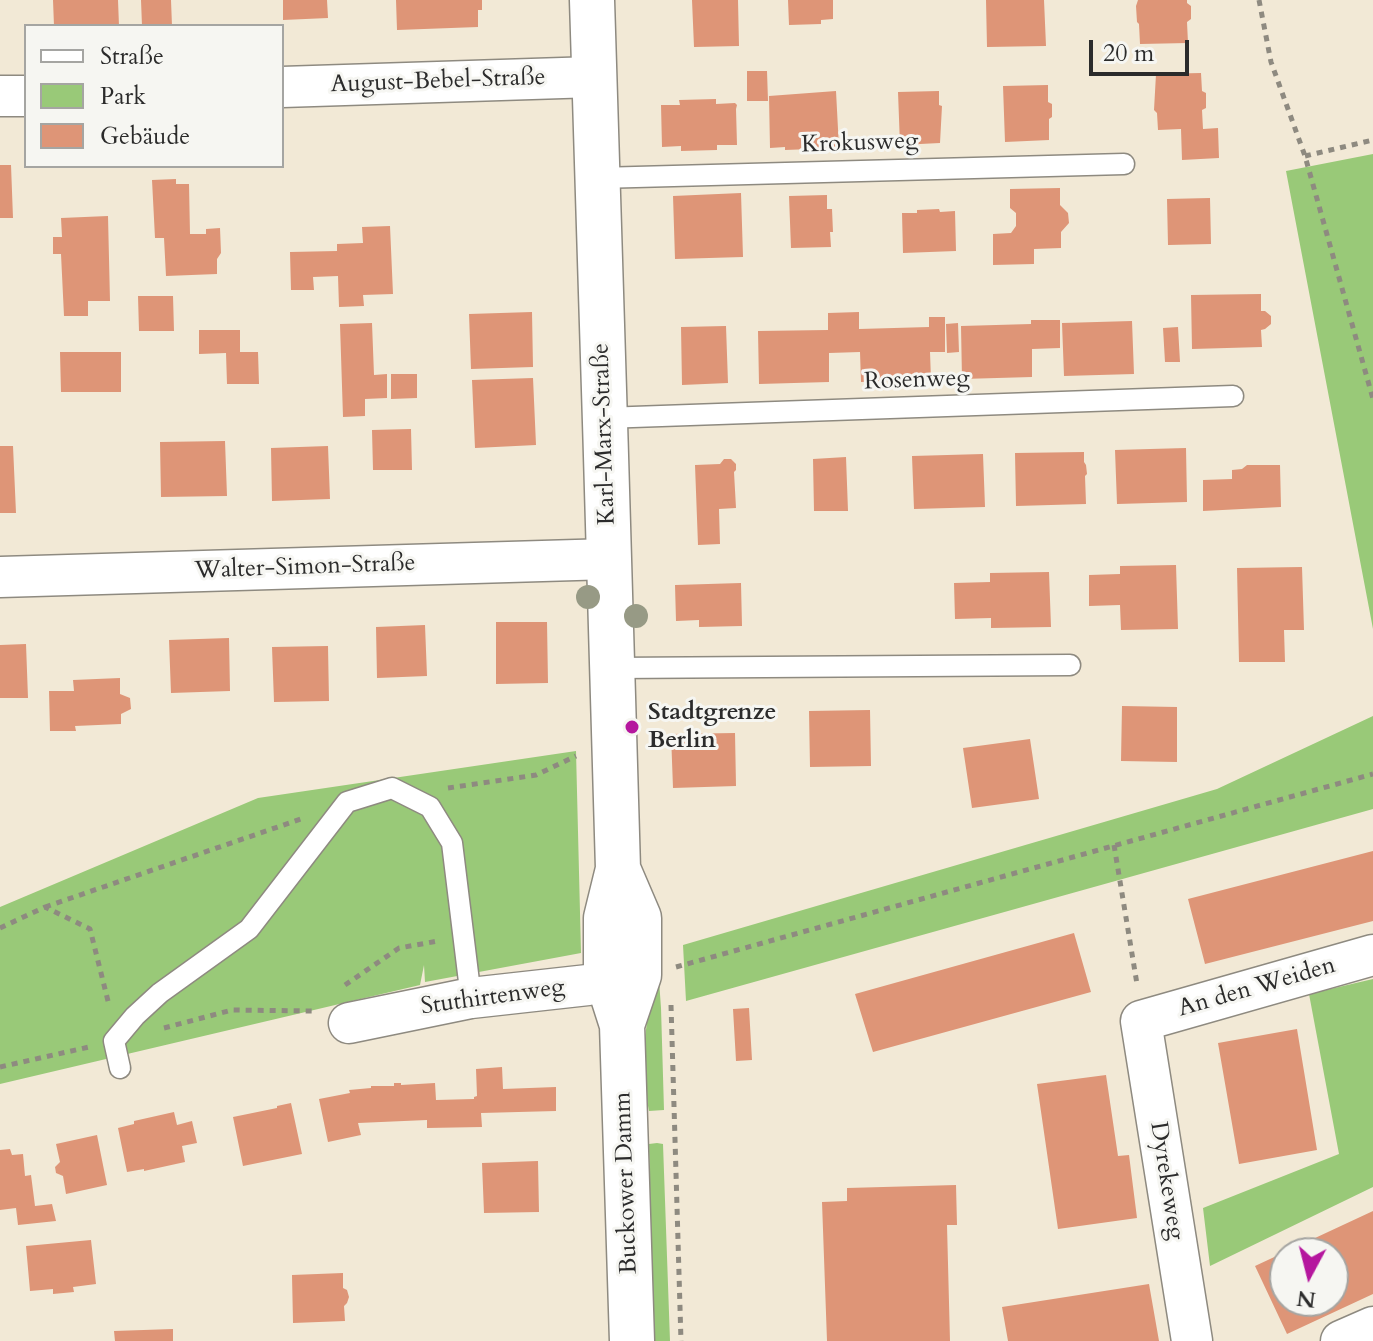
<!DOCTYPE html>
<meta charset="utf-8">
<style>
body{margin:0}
#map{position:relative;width:1373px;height:1341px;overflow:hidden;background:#f2e9d6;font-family:Cardo,serif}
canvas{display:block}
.legend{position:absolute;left:24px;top:24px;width:260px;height:144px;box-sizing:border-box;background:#f6f6f2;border:2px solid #a5a5a2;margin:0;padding:10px 14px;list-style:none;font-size:24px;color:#2b2b2b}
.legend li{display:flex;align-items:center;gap:16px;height:40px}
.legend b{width:40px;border:2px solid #a5a5a2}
.north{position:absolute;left:1269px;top:1237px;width:80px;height:80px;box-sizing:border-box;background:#f6f6f2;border:2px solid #a5a5a2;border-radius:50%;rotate:187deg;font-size:22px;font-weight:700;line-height:32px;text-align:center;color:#2b2b2b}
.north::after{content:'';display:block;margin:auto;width:28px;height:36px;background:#b5179e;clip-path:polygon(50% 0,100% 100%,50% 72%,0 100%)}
.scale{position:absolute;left:1089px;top:40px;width:100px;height:36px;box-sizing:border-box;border:4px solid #2b2b2b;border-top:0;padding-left:10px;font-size:24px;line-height:28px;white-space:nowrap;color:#2b2b2b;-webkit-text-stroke:6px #f6f6f2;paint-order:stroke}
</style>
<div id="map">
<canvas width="1373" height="1341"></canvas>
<ul class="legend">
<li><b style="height:10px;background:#fff"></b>Straße</li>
<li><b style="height:22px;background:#99c978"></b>Park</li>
<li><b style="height:22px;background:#de9577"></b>Gebäude</li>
</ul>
<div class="north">N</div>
<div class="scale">20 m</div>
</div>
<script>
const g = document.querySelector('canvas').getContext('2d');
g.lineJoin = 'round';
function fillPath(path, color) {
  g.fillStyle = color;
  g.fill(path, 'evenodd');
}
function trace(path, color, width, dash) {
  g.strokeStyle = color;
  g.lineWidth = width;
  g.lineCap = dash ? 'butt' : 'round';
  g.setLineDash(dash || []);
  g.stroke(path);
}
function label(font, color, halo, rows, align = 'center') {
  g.font = font + ' Cardo,serif';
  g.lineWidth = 6;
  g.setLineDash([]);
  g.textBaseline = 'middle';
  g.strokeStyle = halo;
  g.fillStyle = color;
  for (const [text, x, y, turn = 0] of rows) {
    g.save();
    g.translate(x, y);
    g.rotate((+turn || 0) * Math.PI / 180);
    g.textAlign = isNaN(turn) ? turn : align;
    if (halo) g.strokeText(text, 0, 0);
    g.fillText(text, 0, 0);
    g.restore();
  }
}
fillPath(new Path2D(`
 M1373 154V629L1286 171Z
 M1373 716V809L686 1001 683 945 1217 789Z
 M576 751 581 953 425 982 424 965 420 985 0 1084V907L258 798Z
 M1373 979V1187L1210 1266 1203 1208 1339 1154 1309 994Z
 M659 980 661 1008 664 1110 649 1111C641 1069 642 1020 659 980Z
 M657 1143 663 1144 670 1341H653L649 1144Z`), '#99c978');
fillPath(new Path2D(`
 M53 0H118L119 26H54Z
 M141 0H171L172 26H142Z
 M283 0H327L328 18 283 20Z
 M396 0H482V10H478V27L397 30Z
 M692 0H738L739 46 694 47Z
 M788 0H833V19L821 20V24L789 25Z
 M986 0H1044L1046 46 987 47Z
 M1138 0H1187V3L1191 6V19L1187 22 1188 43 1140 44 1139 24 1137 22 1136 6Z
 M747 71H767L768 101H747Z
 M1201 73 1202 91 1206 93V108L1202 110 1203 129 1218 128 1219 158 1182 160 1181 129 1158 130 1157 113 1154 110 1156 74Z
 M1048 85V102L1052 104V117L1049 119V140L1005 142 1003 86Z
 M836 91 839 148 785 150V147L770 148 769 96Z
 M939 91V105L942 106 940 143 900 145 898 92Z
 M716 99V104L735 103 737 105 736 109 737 145H717V150L681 151V146L662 147 661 105H680L679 100Z
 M0 165H11L13 218H0Z
 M176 179V184H189L190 234H206V229L220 228 221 253 217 259V274L166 276 164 238H155L152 180Z
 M1060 188V205L1068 213 1069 223 1061 232V248L1034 249V264L993 265V234L1011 233 1016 226V213L1010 208V189Z
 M741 193 743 257 675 259 673 196Z
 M827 195V209H832L833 232H830L831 247 791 248 789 196Z
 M1210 198 1211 244 1168 245 1167 199Z
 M939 209 940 212 955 211 956 251 903 253 902 213H917V210Z
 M108 216 110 301H88V316H64L61 254H53V237H62L61 218Z
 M390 226 393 294 363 295 364 306 339 307 338 276 313 277 314 290H291L290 252 337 251V244L363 243 362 227Z
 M1261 294V311H1265L1271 316V324L1265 329 1261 330 1262 347 1192 349 1191 295Z
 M138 296H173L174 331H139Z
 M532 312 533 367 471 369 469 314Z
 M859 312V329L929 327V317H945V352H930L931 380 861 382 860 352 829 353V382L759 384 758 331 828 330V313Z
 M1031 320H1060V348L1032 349V377L962 379 961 326 1031 324Z
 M1132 321 1134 374 1064 376 1062 323Z
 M372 323 374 375 387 374V398L365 399V416L343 417 340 324Z
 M958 323 959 352 947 353 946 324Z
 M726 326 728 383 682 385 681 327Z
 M1178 327 1180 362H1165L1163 328Z
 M199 330H240V352H258L259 384H227L226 353 199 354Z
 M60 352H121V392H61Z
 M391 374H417V398L391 399Z
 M533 378 536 445 475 448 472 380Z
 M411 429 412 470H373L372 430Z
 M225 441 227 496 161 497 160 442Z
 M0 446H13L16 513H0Z
 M328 446 330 499 272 501 271 448Z
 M1186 448 1187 502 1117 504 1115 450Z
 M1084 452V462L1086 465 1087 474 1085 476 1086 504 1016 506 1015 453Z
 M983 454 985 507 914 509 912 456Z
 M846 457 848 511H814L813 459Z
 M724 459H731L736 464V470L734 472 736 508 719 509 720 544 698 545 695 465 720 464Z
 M1247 465H1280L1281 507 1203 511V480L1232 479V470L1242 469Z
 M1176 565 1178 629 1121 630 1120 605 1089 606V575L1120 574V566Z
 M1302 567 1304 630H1284L1285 662H1239L1237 568Z
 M1049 572 1051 627 991 628V618L955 619 954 583 990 582V573Z
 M741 583 742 626 699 627V620L676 621 675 585Z
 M496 622H547L548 683 496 684Z
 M425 625 427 676 377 678 376 627Z
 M229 638 230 691 171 693 169 640Z
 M26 644 28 698H0V645Z
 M328 646 329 701 274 702 272 647Z
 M120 678V694L130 698 131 709 121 714V724L75 726 76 731H50L49 691H74L73 680Z
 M1122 706 1177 707V762L1121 761Z
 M870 710 871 766 810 767 809 711Z
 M735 733 736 786 673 788 671 734Z
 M1030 739 1039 799 972 808 963 748Z
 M1373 851V921L1205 964 1188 899Z
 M1074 933 1091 992 873 1052 855 994Z
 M749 1008 752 1060 736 1061 733 1009Z
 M1297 1029 1317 1150 1239 1164 1218 1043Z
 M502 1067 503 1089 556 1087V1111L481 1113 482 1127 427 1128V1120L358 1123 361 1135 328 1142 319 1099 350 1093 349 1090 371 1088V1086H394V1083H401V1085L435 1083 436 1100 474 1099V1097L477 1096 476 1069Z
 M1106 1075 1118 1156 1129 1155 1137 1218 1058 1229 1037 1084Z
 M291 1103 302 1154 243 1166 233 1117 277 1108V1106Z
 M174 1112 177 1125 192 1121 197 1143 182 1146 185 1162 144 1171V1169L127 1172 118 1128 134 1124V1121Z
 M97 1135 107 1185 66 1194 63 1176 56 1173 55 1167 60 1162 56 1144Z
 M10 1149 12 1155 23 1154 25 1176 31 1175 35 1206 52 1204 56 1221 18 1225 16 1208 0 1210V1150Z
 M538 1161 539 1212 484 1213 482 1163Z
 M956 1185 957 1225H947L950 1341H827L822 1202 847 1201V1188Z
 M1373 1211V1294L1287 1334 1255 1266ZM1285 1253H1333V1301H1285Z
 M91 1240 96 1284 73 1287 74 1292 53 1294V1289L30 1291 26 1246Z
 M343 1273V1288L347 1290 349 1297 347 1303 344 1306 345 1321 293 1323 292 1275Z
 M1149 1284 1159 1341H1008L1002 1307Z
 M173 1329V1341H115L114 1331Z`), '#de9577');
const service = new Path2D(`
 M598 178 1124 164
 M604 418 1233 396
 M613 668 1070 665
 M120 1068 114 1041 135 1016 160 993 249 929 347 802 392 788 430 807 452 843 471 998`);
const minor = new Path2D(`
 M282 87 594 77
 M0 96H26
 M0 577 610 559
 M349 1023 471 998 588 985 638 977
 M1192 1341 1141 1021 1373 955
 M1341 1341 1373 1327`);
const secondary = new Path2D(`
 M592 0C601 290 610 579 618 869L606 918V975L622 1025 632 1341
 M618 869 639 918V975L622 1025`);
trace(service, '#8e8a80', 23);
trace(minor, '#8e8a80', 43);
trace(secondary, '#8e8a80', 47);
trace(new Path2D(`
 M1259 0 1271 62 1305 156 1373 399
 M1305 156 1373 140
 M448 788 536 775 576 756
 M1114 845 1137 984
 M45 907 301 819
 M0 928 45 907 90 929 109 1005
 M676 967 1373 774
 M345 985 399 948 438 941
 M671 1005 681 1341
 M164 1028 232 1010 316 1011
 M0 1067 89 1047`), '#8e8a80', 5, [6, 6]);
trace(service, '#fff', 20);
trace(minor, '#fff', 40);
trace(secondary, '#fff', 44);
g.fillStyle = '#979a85';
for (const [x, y] of [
 [588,597],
 [636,616]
]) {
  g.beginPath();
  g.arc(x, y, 12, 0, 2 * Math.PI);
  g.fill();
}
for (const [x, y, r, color] of [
 [632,727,8,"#b5179e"]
]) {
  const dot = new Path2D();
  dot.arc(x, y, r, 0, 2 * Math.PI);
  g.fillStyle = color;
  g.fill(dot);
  trace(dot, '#f6f6f2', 3);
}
label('24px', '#2b2b2b', '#f6f6f2', [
 ["August-Bebel-Straße",438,82,-2],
 ["Krokusweg",860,144,-2],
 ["Rosenweg",917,381,-2],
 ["Karl-Marx-Straße",605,434,-92],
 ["Walter-Simon-Straße",305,568,-2],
 ["An den Weiden",1257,988,-16],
 ["Stuthirtenweg",493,998,-8],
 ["Dyrekeweg",1166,1181,81],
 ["Buckower Damm",627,1183,-92]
]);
label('bold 24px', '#2b2b2b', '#f6f6f2', [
 ["Stadtgrenze",648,713],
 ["Berlin",648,741]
], 'left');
</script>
